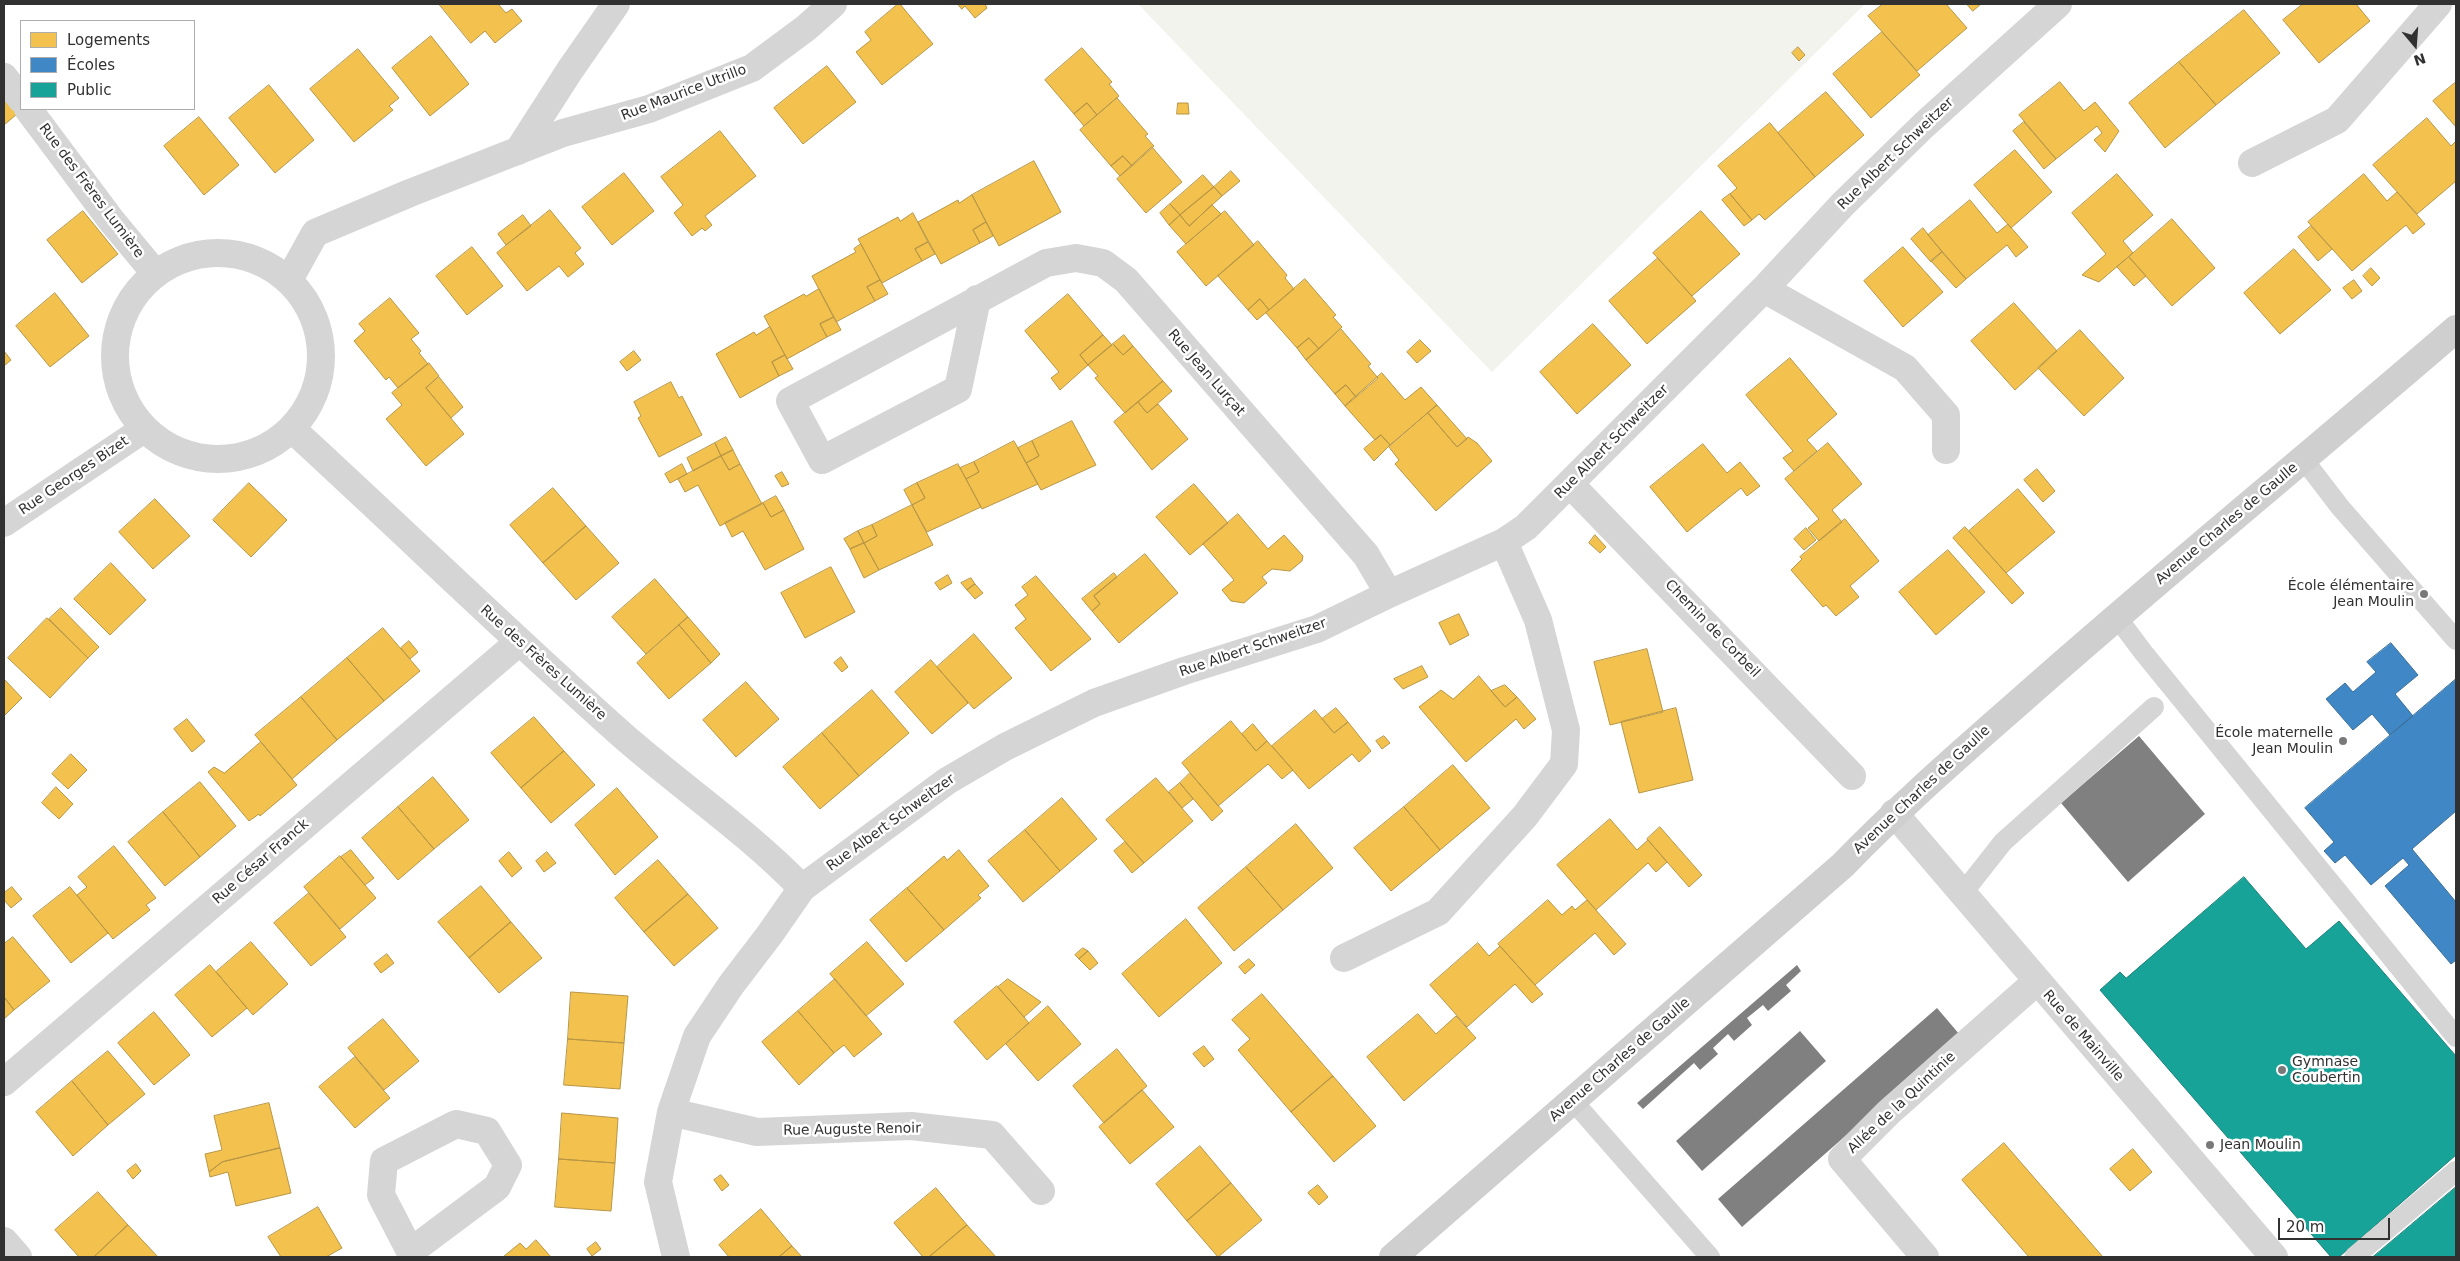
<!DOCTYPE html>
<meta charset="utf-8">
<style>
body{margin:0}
#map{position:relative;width:2460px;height:1261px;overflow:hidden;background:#fff;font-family:"DejaVu Sans",sans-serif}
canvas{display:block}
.frame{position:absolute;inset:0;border:5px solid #313131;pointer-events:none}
.legend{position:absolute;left:20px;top:20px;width:175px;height:90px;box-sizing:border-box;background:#fff;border:1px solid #adadad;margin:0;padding:6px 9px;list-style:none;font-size:15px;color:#313131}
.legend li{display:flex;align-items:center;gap:10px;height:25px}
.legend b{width:25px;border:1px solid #adadad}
.north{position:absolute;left:2390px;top:20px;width:50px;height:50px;-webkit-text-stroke:4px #fff;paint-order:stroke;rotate:162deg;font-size:14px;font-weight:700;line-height:20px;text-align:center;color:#313131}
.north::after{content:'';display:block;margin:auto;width:18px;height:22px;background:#313131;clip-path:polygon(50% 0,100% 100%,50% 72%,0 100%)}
.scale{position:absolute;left:2278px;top:1218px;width:112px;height:22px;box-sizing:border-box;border:2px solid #313131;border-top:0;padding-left:6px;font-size:15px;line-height:18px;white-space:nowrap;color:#313131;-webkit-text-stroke:4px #fff;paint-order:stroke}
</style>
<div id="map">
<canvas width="2460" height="1261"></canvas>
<div class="frame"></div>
<ul class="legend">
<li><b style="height:14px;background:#f2c14e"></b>Logements</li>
<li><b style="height:14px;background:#3f88c5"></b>Écoles</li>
<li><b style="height:14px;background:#17a398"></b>Public</li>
</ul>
<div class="north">N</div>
<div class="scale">20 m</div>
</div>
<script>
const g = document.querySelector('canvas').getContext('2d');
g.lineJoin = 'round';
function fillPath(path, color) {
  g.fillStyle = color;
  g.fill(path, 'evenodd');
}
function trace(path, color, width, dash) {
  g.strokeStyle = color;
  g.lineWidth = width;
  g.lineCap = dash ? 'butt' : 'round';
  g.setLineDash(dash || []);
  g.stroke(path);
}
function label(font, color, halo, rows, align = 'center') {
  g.font = font + ' "DejaVu Sans",sans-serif';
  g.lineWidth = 5;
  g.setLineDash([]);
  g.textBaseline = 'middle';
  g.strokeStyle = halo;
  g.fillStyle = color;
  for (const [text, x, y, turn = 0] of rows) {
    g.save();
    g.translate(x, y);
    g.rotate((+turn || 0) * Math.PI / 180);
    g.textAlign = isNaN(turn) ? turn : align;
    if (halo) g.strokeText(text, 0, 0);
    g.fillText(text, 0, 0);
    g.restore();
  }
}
fillPath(new Path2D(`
 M1138 4H1865L1492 372Z`), '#f1f3ec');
const homes = new Path2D(`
 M439 4H498L506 13 512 9 522 21 495 43 485 31 471 43Z
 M898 4H900L933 44 882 85 856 52 871 40 865 32Z
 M958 4H985L987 8 975 18 965 6 962 9Z
 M1883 4H1946L1967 28 1917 71 1868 16Z
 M1967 4H1981L1973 11Z
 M2303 4H2356L2370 21 2319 63 2283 20Z
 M2244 10 2280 53 2216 105 2179 62Z
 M1882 32 1920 75 1871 118 1833 74Z
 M431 36 469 84 430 116 392 68Z
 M1798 47 1805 55 1799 61 1792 53Z
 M1082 48 1112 82 1109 84 1119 96 1097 115 1087 103 1074 114 1045 80Z
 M358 49 399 98 389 106 393 110 354 142 310 89Z
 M2179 62 2216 105 2165 148 2129 103Z
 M827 66 856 102 803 144 774 108Z
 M2060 82 2084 111 2095 102 2119 131 2105 152 2094 140 2102 133 2097 126 2056 159 2019 115Z
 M2456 82V127L2433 101Z
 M269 85 314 140 275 173 229 118Z
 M4 91 23 109 4 125Z
 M1826 92 1864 135 1815 177 1778 133Z
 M1117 98 1148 134 1145 136 1154 146 1132 166 1123 156 1111 166 1080 130Z
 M1087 103 1097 115 1084 126 1074 114Z
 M1178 103H1188L1189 114H1177Z
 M199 117 239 165 204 195 164 146Z
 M2427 118 2451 146 2456 141V181L2417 214 2373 165Z
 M2024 122 2056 159 2044 169 2013 131Z
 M1770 123 1815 177 1765 220 1759 214 1752 220 1730 194 1737 188 1718 166Z
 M720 131 756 176 705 216 712 225 705 231 702 228 692 236 674 213 683 205 661 177Z
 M1152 147 1182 182 1146 213 1117 179Z
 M2015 150 2052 192 2011 228 1974 185Z
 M1123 156 1132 166 1120 176 1111 166Z
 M1034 161 1061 212 999 246 972 195Z
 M1231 171 1240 181 1222 196 1214 187Z
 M624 173 654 211 612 245 582 207Z
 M2117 174 2153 215 2123 241 2133 253 2099 282 2082 275 2106 254 2072 213Z
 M2364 174 2387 201 2397 192 2425 224 2413 234 2406 225 2352 271 2308 222Z
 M1203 175 1214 187 1180 215 1170 204Z
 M1214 187 1222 196 1189 226 1180 215Z
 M1730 194 1752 220 1744 226 1722 200Z
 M972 195 986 222 973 230 980 243 941 264 918 222 958 200 959 203Z
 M1970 200 1997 233 2008 224 2028 247 2016 257 2007 245 1966 279 1928 235Z
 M1170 204 1180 215 1169 225 1160 213Z
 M1212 205 1221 214 1186 244 1169 225 1180 215 1189 226Z
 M550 210 581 248 575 253 584 264 568 277 559 266 527 291 497 253Z
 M83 211 118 254 82 283 47 240Z
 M1225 211 1254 245 1206 286 1177 252Z
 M1701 211 1740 254 1692 296 1653 253Z
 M913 213 928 242 915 249 922 261 882 283 858 239 898 217 900 221Z
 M523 215 531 226 506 245 498 234Z
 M2172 219 2215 268 2172 306 2129 257Z
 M986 222 993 236 980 243 973 230Z
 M2311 226 2332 249 2318 261 2298 237Z
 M1923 228 1942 252 1931 262 1911 239Z
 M1258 241 1287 275 1285 278 1294 289 1269 310 1260 299 1248 310 1218 276Z
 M928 242 935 254 922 261 915 249Z
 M861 244 880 280 867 287 875 301 836 322 812 276 856 252 854 249Z
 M472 247 503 286 467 315 436 276Z
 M1903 247 1943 292 1903 327 1864 281Z
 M2294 249 2331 290 2280 334 2244 293Z
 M1942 252 1966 279 1956 288 1931 261Z
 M2129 257 2146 276 2134 286 2117 267Z
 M1658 258 1696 301 1647 344 1609 301Z
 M2371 268 2380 278 2372 286 2363 276Z
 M1305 279 1336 315 1333 317 1342 327 1319 349 1309 338 1297 348 1266 313Z
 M880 280 888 294 875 301 867 287Z
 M2354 280 2362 291 2352 299 2343 288Z
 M819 289 834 317 820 324 827 337 787 359 764 316 804 294 806 296Z
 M55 293 89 336 50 367 16 326Z
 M1068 294 1103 335 1080 355 1088 365 1060 390 1051 378 1059 372 1025 331Z
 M390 298 419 333 411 339 421 351 419 353 428 364 398 388 389 377 386 380 354 341 365 331 359 324Z
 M1260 299 1269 310 1257 320 1248 310Z
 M2014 303 2057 351 2015 390 1971 341Z
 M834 317 841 330 827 337 820 324Z
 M1593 324 1631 365 1577 414 1540 372Z
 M770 327 785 355 772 362 779 376 740 398 716 354 754 332 756 335Z
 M1341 329 1371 364 1368 366 1378 378 1356 397 1346 385 1335 394 1306 360Z
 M2080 330 2124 378 2084 416 2038 368Z
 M1103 335 1112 345 1088 365 1080 355Z
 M1124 335 1133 346 1123 355 1113 344Z
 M1309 338 1319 349 1306 360 1297 348Z
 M1420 340 1431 351 1417 363 1407 352Z
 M1113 344 1123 355 1133 346 1163 381 1125 413 1095 378 1098 376 1088 365Z
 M4 351 11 360 4 366Z
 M634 351 641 360 627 371 620 362Z
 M785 355 793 369 779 376 772 362Z
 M1790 358 1837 414 1807 440 1817 451 1794 471 1783 458 1793 451 1746 395Z
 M429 363 439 376 426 388 464 434 426 466 386 419 402 405 392 393Z
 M1382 373 1405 400 1421 387 1437 405 1390 445 1381 435 1375 440 1345 406Z
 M439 377 463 407 451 418 426 388Z
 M1163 381 1172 391 1147 413 1138 402Z
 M671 382 679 398 682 396 702 435 659 457 638 418 641 416 634 402Z
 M1346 385 1356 397 1345 406 1335 394Z
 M1138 402 1147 413 1158 404 1188 439 1152 470 1114 422Z
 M1437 405 1467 439 1457 447 1428 413Z
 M1428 413 1457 447 1468 437 1477 443 1492 461 1436 511 1395 464 1399 460 1389 447Z
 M1072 421 1096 465 1041 490 1026 463 1039 456 1032 441Z
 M1381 435 1390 445 1374 461 1364 449Z
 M726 437 733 450 721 456 715 443Z
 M1014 441 1038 484 982 509 966 479 979 472 974 462Z
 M1032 441 1039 456 1026 463 1018 448Z
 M715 443 721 456 693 471 687 458Z
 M1828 443 1862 484 1832 510 1842 522 1819 541 1808 528 1819 519 1785 479Z
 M1703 444 1727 473 1740 462 1760 486 1747 496 1741 488 1687 532 1650 487Z
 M733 450 740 464 729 470 721 456Z
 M721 456 729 470 740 464 762 504 720 526 698 485 685 492 678 479Z
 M974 462 979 472 966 479 960 468Z
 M682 464 687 474 670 483 665 474Z
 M958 464 981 507 927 532 912 505 925 498 917 483Z
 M2037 469 2055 491 2043 502 2024 480Z
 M782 472 789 484 782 487 775 476Z
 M249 483 287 520 251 557 213 520Z
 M917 483 925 498 912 505 904 490Z
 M1194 484 1228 523 1190 555 1156 517Z
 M553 488 586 526 543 563 510 525Z
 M2018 489 2055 532 2006 573 1969 531Z
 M776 496 784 510 771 517 763 503Z
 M155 499 190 536 153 569 119 532Z
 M763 503 771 517 784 510 804 549 765 570 743 531 732 537 725 523Z
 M912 505 933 545 879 570 864 543 877 536 872 525Z
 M1238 514 1268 549 1284 535 1303 556 1302 561 1290 571 1272 569 1262 577 1267 583 1244 603 1231 601 1222 590 1234 580 1203 544Z
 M1845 519 1879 561 1850 586 1859 597 1836 616 1826 605 1823 607 1791 570 1802 559 1800 557Z
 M872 525 877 536 864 543 858 531Z
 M586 526 619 563 576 600 543 563Z
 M1965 527 2024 593 2012 604 1953 538Z
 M1806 528 1816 540 1804 550 1794 539Z
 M858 531 864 543 850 549 844 539Z
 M1595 535 1606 547 1600 553 1589 543Z
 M864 543 879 570 864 578 850 549Z
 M1948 550 1985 592 1936 635 1899 592Z
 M1145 554 1178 593 1119 643 1092 611 1100 604 1094 596Z
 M111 563 146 600 110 635 74 599Z
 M831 567 855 612 805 638 781 593Z
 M1114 573 1117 577 1094 596 1100 604 1092 611 1082 599Z
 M948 575 952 583 940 590 935 583Z
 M1036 576 1091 639 1051 671 1015 628 1026 619 1015 605 1028 595 1022 587Z
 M971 578 975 584 967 590 961 583Z
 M655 579 688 617 646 654 612 617Z
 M975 584 983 593 975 599 967 590Z
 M61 608 99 647 88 658 49 619Z
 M1459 614 1469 635 1450 645 1439 623Z
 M688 617 720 654 711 663 679 625Z
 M47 618 88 658 50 698 8 658Z
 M679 625 711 663 669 699 637 663Z
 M383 628 420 671 384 701 347 658Z
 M974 634 1012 678 974 709 937 667Z
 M409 641 418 652 410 659 401 648Z
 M1647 649 1663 712 1610 725 1594 662Z
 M841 657 848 667 842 672 834 663Z
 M347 658 384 701 337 740 301 697Z
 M931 660 968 703 932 734 895 692Z
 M1422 666 1428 677 1403 689 1394 679Z
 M1479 676 1505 707 1517 697 1536 719 1524 729 1516 719 1466 762 1419 707 1441 690 1453 699Z
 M4 679 22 698 4 716Z
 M746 682 779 719 736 757 703 720Z
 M1505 685 1517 697 1505 707 1491 691Z
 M872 690 909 733 859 776 822 733Z
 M301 697 337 740 292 779 255 735Z
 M1336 708 1348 722 1334 733 1322 719Z
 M1676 708 1693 780 1639 793 1621 722Z
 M1315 710 1334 733 1348 722 1371 751 1359 762 1352 754 1309 789 1272 746Z
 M534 717 564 751 521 788 491 753Z
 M187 719 205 741 192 752 174 729Z
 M1231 721 1256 751 1267 741 1293 770 1282 779 1268 764 1218 806 1182 763Z
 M1253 724 1267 741 1256 751 1242 734Z
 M822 733 859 776 820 809 783 767Z
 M1384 736 1390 743 1382 749 1376 741Z
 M261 742 297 785 260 816 259 814 249 821 208 772 214 767 224 773Z
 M564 751 595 785 551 823 521 788Z
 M71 754 87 770 68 789 52 774Z
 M1453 765 1490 808 1440 850 1404 807Z
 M1190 773 1223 811 1212 821 1180 783Z
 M433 777 469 820 434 849 398 807Z
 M1156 778 1193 821 1144 863 1106 820Z
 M200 782 236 826 200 857 163 812Z
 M1180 783 1193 799 1182 808 1169 792Z
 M56 787 73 804 59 819 42 803Z
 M617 788 658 837 615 875 575 825Z
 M1062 798 1097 839 1060 871 1025 830Z
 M398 807 434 849 398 880 362 838Z
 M1404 807 1440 850 1391 891 1354 848Z
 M163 812 200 857 165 886 128 842Z
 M1610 819 1637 850 1648 840 1667 862 1656 872 1648 863 1596 910 1557 865Z
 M1296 824 1333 868 1283 910 1246 867Z
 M1660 827 1702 875 1689 887 1647 839Z
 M1025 830 1060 871 1023 902 988 861Z
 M1125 842 1144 863 1132 873 1114 851Z
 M114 846 156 898 146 905 150 910 113 939 77 895 87 887 78 877Z
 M351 850 374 878 365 885 341 857Z
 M959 850 989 886 978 895 981 898 944 930 907 888 944 856 947 860Z
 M509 852 522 868 512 877 499 861Z
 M547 852 556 863 544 872 536 861Z
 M340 856 376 898 340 929 304 887Z
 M658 860 688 894 644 932 615 898Z
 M1246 867 1283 910 1234 951 1198 908Z
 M481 886 511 922 469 958 438 922Z
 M12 887 22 899 11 908 4 900V893Z
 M70 887 108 933 71 963 33 916Z
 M907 888 944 930 906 962 870 920Z
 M309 893 346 937 311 966 274 923Z
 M688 894 718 928 674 966 644 932Z
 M1548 900 1562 915 1572 906 1575 910 1587 900 1626 944 1614 955 1595 933 1535 985 1498 944Z
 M1186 919 1222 963 1159 1017 1122 974Z
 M511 922 542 958 499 993 469 958Z
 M13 937 50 981 14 1010 4 997V944Z
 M251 942 288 984 253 1015 216 972Z
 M867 942 904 984 866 1016 830 974Z
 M1478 943 1489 956 1500 946 1543 994 1532 1003 1515 984 1467 1027 1430 985Z
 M1083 948 1088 951 1079 959 1075 955Z
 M1088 951 1098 963 1090 970 1079 959Z
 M387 954 394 963 381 973 374 964Z
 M1249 959 1255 965 1245 974 1239 967Z
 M210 965 247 1008 212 1037 175 995Z
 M835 979 882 1034 854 1057 844 1045 834 1053 798 1011Z
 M1008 979 1041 1002 1024 1017 998 987Z
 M997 986 1029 1023 987 1060 954 1022Z
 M571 992 628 996 624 1043 568 1039Z
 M1262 994 1333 1076 1291 1112 1238 1050 1250 1039 1232 1020Z
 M4 997 14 1010 4 1019Z
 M1048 1006 1081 1044 1038 1081 1006 1044Z
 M798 1011 834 1053 799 1085 762 1042Z
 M154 1012 190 1055 154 1085 118 1043Z
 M1418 1014 1436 1034 1456 1016 1476 1038 1404 1101 1367 1057Z
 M383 1019 419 1061 384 1090 348 1048Z
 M568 1039 624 1043 620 1089 564 1085Z
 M1204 1046 1214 1059 1204 1067 1193 1054Z
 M1117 1049 1147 1086 1104 1123 1073 1086Z
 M108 1051 145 1094 108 1125 72 1081Z
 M355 1057 390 1098 355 1128 319 1087Z
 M1333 1076 1376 1126 1334 1162 1291 1112Z
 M72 1081 108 1125 73 1156 36 1112Z
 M1142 1090 1174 1127 1130 1164 1099 1127Z
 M269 1103 280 1148 222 1162 209 1172 205 1154 222 1150 214 1116Z
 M562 1113 618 1118 615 1163 559 1159Z
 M2004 1143 2103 1257H2029L1962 1180Z
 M1200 1146 1231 1183 1187 1221 1156 1184Z
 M280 1148 291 1193 236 1206 228 1172 210 1177 209 1172 222 1162Z
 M2133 1149 2152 1172 2130 1191 2110 1169Z
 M559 1159 615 1163 611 1211 555 1207Z
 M136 1164 141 1171 133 1179 127 1171Z
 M721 1175 729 1185 722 1191 714 1180Z
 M1231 1183 1262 1220 1218 1257 1187 1221Z
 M1318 1185 1328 1197 1319 1205 1308 1193Z
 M936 1188 967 1225 929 1257H923L894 1223Z
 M98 1192 128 1225 94 1257H79L55 1230Z
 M318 1207 342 1248 326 1257H281L268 1237Z
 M761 1209 792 1246 779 1257H729L719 1245Z
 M128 1225 158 1257H94Z
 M967 1225 996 1257H929Z
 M536 1240 551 1257H503L520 1243 526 1249Z
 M596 1242 601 1249 592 1256 587 1249Z
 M792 1246 802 1257H779Z`);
fillPath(homes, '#f2c14e');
trace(homes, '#b89645', 1);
const schools = new Path2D(`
 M2391 643 2418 675 2395 694 2413 716 2390 735 2372 714 2353 730 2326 699 2345 683 2353 692 2376 672 2367 662Z
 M2456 679V811L2412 849 2456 902V960L2451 964 2385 886 2409 865 2403 858 2371 885 2345 855 2335 863 2324 851 2334 842 2305 808Z`);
fillPath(schools, '#3f88c5');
trace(schools, '#3b6e99', 1);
const public = new Path2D(`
 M2244 877 2306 949 2339 921 2456 1056V1155L2339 1257H2331L2100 990 2120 972 2126 978Z
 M2456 1187V1257H2373Z`);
fillPath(public, '#17a398');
trace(public, '#1f8179', 1);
fillPath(new Path2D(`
 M2139 736 2205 814 2128 882 2061 803Z
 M1797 965 1801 971 1786 985 1791 991 1768 1011 1763 1005 1747 1018 1752 1025 1734 1041 1728 1034 1713 1048 1718 1054 1700 1070 1694 1063 1643 1109 1637 1103Z
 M1937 1008 1960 1035 1742 1227 1718 1199Z
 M1800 1031 1826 1061 1702 1171 1676 1141Z`), '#808080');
trace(new Path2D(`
 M2304 460 2340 507 2456 640
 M2116 616 2143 652 2456 1037
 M1962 894 2003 842 2154 707
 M1573 1101 1710 1257
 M2354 1257 2456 1171`), '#d5d5d5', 20);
trace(new Path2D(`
 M4 77 21 99
 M28 109 111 220 155 273
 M518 151 570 70 616 4
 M2252 163 2337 120 2438 4
 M115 356a103 103 0 1 1 206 0a103 103 0 1 1-206 0Z
 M289 280 315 233 410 193 563 133 649 109 752 68 806 28 833 4
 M1764 289 1905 368 1946 415V450
 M977 299 958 389 822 460 790 401 1046 263 1076 258 1103 263 1126 280 1366 555 1389 594
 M292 429C402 530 509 634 621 734 680 786 747 831 802 888
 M1570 484 1852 776
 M4 523 144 429
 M1894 813 2274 1257
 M1344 958 1438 912 1525 816 1564 764 1566 730 1538 620 1504 542
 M4 1082 519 642
 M671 1112 757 1132 911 1126 992 1135 1041 1191
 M4 1241 18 1257
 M410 1252 497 1187 508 1165 487 1131 456 1124 384 1161 381 1195 413 1257
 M676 1257 658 1182 671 1112 697 1036 731 985 770 934 802 888 947 781 1005 747 1094 703 1184 671 1317 629 1389 594 1504 542 1526 527 1764 289 1843 204 1924 125 2058 4
 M1925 1257 1842 1159 1889 1112 2036 982`), '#d5d5d5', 28);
trace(new Path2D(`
 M1393 1257 1843 865C1898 808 1958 756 2017 704 2161 576 2310 455 2456 329`), '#cfcfcf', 28);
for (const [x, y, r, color] of [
 [2424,594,5,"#797979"],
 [2343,741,5,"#797979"],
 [2282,1070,5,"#797979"],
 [2210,1145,5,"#797979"]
]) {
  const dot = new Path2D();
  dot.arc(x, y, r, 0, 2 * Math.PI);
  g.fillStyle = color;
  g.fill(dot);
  trace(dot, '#fff', 2);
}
label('14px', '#313131', '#fff', [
 ["Rue Maurice Utrillo",684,93,-21],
 ["Rue Albert Schweitzer",1896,154,-44],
 ["Rue des Frères Lumière",91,191,53],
 ["Rue Jean Lurçat",1206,373,49],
 ["Rue Albert Schweitzer",1612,442,-45],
 ["Rue Georges Bizet",74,476,-34],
 ["Avenue Charles de Gaulle",2227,524,-40],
 ["Chemin de Corbeil",1712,629,46],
 ["Rue Albert Schweitzer",1253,648,-19],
 ["Rue des Frères Lumière",543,663,42],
 ["Avenue Charles de Gaulle",1922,790,-43],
 ["Rue Albert Schweitzer",891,823,-36],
 ["Rue César Franck",261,862,-41],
 ["Rue de Mainville",2083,1036,49],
 ["Avenue Charles de Gaulle",1620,1060,-41],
 ["Allée de la Quintinie",1902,1103,-43],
 ["Rue Auguste Renoir",852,1130,-1]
]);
label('14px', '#313131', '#fff', [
 ["École élémentaire",2414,586],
 ["Jean Moulin",2414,602],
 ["École maternelle",2333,733],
 ["Jean Moulin",2333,749],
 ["Gymnase",2292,1062,"left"],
 ["Coubertin",2292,1078,"left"],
 ["Jean Moulin",2220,1145,"left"]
], 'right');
</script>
